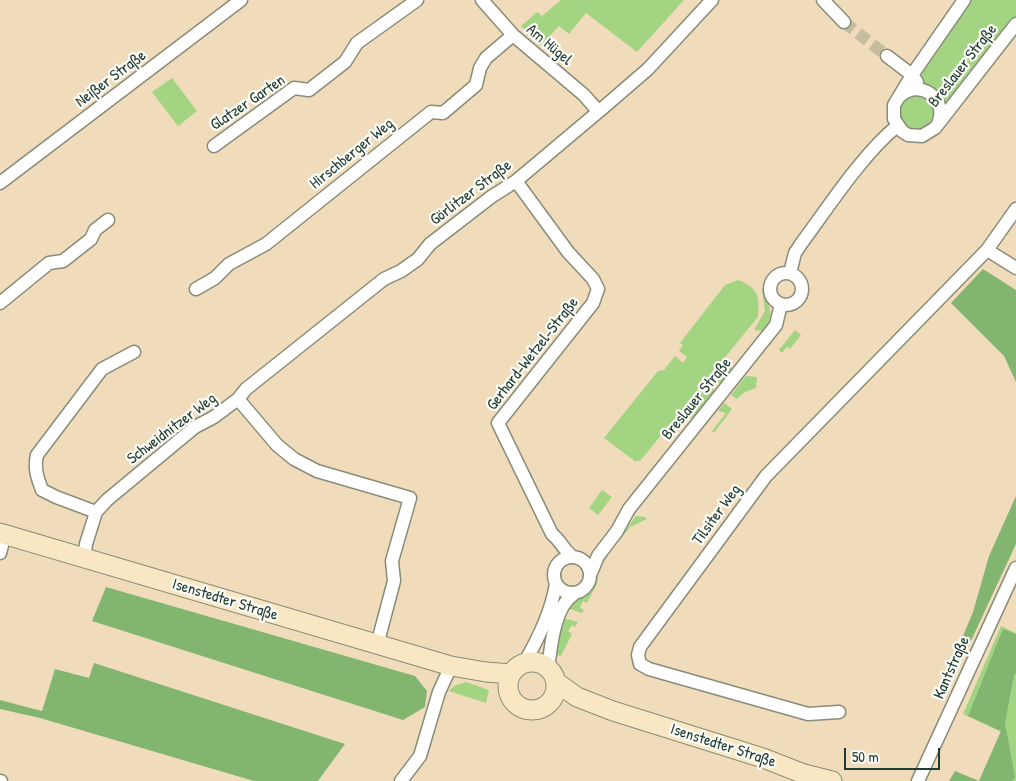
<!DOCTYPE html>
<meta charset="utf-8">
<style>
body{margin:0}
#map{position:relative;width:1016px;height:781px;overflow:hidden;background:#f0dcbb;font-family:"Patrick Hand",sans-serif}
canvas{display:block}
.scale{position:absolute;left:844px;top:748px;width:96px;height:22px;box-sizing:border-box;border:2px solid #1f3d34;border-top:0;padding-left:6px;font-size:15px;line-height:18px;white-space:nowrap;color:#1f3d34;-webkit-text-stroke:4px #fdfcf7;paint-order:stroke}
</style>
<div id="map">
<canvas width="1016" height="781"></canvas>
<div class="scale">50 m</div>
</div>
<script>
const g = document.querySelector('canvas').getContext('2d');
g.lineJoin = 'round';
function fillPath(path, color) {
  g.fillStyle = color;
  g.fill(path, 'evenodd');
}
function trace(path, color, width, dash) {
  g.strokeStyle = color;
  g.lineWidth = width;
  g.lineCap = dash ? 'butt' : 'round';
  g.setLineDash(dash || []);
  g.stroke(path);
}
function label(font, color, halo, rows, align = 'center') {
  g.font = font + ' "Patrick Hand",sans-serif';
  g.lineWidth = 4.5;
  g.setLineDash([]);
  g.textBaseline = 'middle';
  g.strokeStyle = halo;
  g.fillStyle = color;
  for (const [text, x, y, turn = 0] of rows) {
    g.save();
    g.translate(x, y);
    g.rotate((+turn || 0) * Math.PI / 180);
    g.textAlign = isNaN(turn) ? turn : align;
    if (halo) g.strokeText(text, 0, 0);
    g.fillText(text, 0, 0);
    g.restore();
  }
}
fillPath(new Path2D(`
 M561 0H684L637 52 586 13 569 34 559 26 541 45 521 26 537 12 542 16Z
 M972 0H1016V18L927 129 910 131 899 119V108L901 104Z
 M172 78 197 111 178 126 152 92Z
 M738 280C758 288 760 296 758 317L640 461 638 460 636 462 604 438 658 371 664 370 675 356 683 363 687 357 679 351 683 345 680 343 725 285Z
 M764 289C767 308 777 312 764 331L754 330 765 311 762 290Z
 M795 330 801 335 790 349 787 347 782 353 779 350Z
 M725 366 735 368 721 385 714 379Z
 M746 376 757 377 756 388 745 392 737 399 731 395Z
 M708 385 715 391 693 418 682 416Z
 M724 403 732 409 714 433 712 431 726 413 718 411Z
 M602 490 612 497 598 515 589 508Z
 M636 516 645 517 647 519 630 527 620 540 619 539Z
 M607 555 608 556 599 569 597 584 587 603 583 601 580 608 584 610 582 613 567 608 575 599 583 597 591 592 596 582 598 568Z
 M563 618 578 622 575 627 572 625 568 631 572 634 561 656 555 655Z
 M1001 626 1016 633V781H979L1001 732 963 714Z
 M466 682 489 690 486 703 449 691 454 686Z`), '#a3d482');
fillPath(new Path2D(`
 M983 269 1016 290V382L1004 356 951 303Z
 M1016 496V544L963 658 955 655 973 612 989 556Z
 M106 587 415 676 427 691 425 707 403 720 92 621Z
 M1003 629 1016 634V673L1014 675 1005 723 1015 777 1012 781H949L955 771 979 781 1001 731 968 716Z
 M94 663 345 744 318 781H254L40 718 0 709V700L42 711 55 669 89 678Z`), '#82b670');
trace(new Path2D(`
 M844 22 887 56`), '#c6bca0', 12, [12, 6]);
const street = new Path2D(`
 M482 0 513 35 584 95 598 111
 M823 0 844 22
 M964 0 912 75 894 105V119L902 131 908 135 922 136 935 128 1016 24
 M887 56 912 75 917 82
 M899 97C919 77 949 99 938 124
 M214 146 294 88 309 90 345 62 357 43 417 0
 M516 181 568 252 593 279 598 289 593 303 498 423 552 534C561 541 564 551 573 557
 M0 183 241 0
 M987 250 1016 268
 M790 273 795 253 801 244C829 206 862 155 897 126
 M770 289a16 16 0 1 1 32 0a16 16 0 1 1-32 0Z
 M196 289 215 278 229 264 266 244 431 112 443 113 476 85 480 68 486 58 513 35
 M0 303 49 263 63 261 91 239 95 230 108 220
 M238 399 277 445 294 459 317 471 410 498 392 561 394 581 377 645
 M96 512 56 497 42 490C37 477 34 468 37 455L102 369 134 352
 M0 553 5 534
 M84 557 86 544 96 512 107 500 195 427 214 417 238 399 246 389 384 279 401 271 418 259 430 244 491 197 516 181 604 107 648 69 712 0
 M554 575a18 18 0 1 1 36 0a18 18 0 1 1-36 0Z
 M591 573 598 556 617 531 629 509 776 325 781 304
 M524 663C539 638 551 613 556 584
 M548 669C551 646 554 607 574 594
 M839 712 808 714 649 669 640 664 638 655 640 647 766 476 987 250 1016 209
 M0 781H1
 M401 781 420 756 439 692 451 666
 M918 781 1016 568`);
const secondary = new Path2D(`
 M0 533 451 666 486 672 511 674
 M508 686a24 24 0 1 1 48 0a24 24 0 1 1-48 0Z
 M556 682 577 697 613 711 763 758 804 774 832 781`);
trace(street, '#888c78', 15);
trace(secondary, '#888c78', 21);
trace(street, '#fff', 12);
trace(secondary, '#f9e7c3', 19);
label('16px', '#1f3d34', '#fdfcf7', [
 ["Am Hügel",549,45,40],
 ["Breslauer Straße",963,66,-52],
 ["Neißer Straße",111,79,-37],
 ["Glatzer Garten",248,103,-34],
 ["Hirschberger Weg",352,154,-39],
 ["Görlitzer Straße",471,193,-37],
 ["Gerhard-Wetzel-Straße",533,354,-52],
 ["Breslauer Straße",697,399,-51],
 ["Schweidnitzer Weg",172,429,-37],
 ["Tilsiter Weg",717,515,-54],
 ["Isenstedter Straße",225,600,17],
 ["Kantstraße",952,668,-66],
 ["Isenstedter Straße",723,746,18]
]);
</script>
